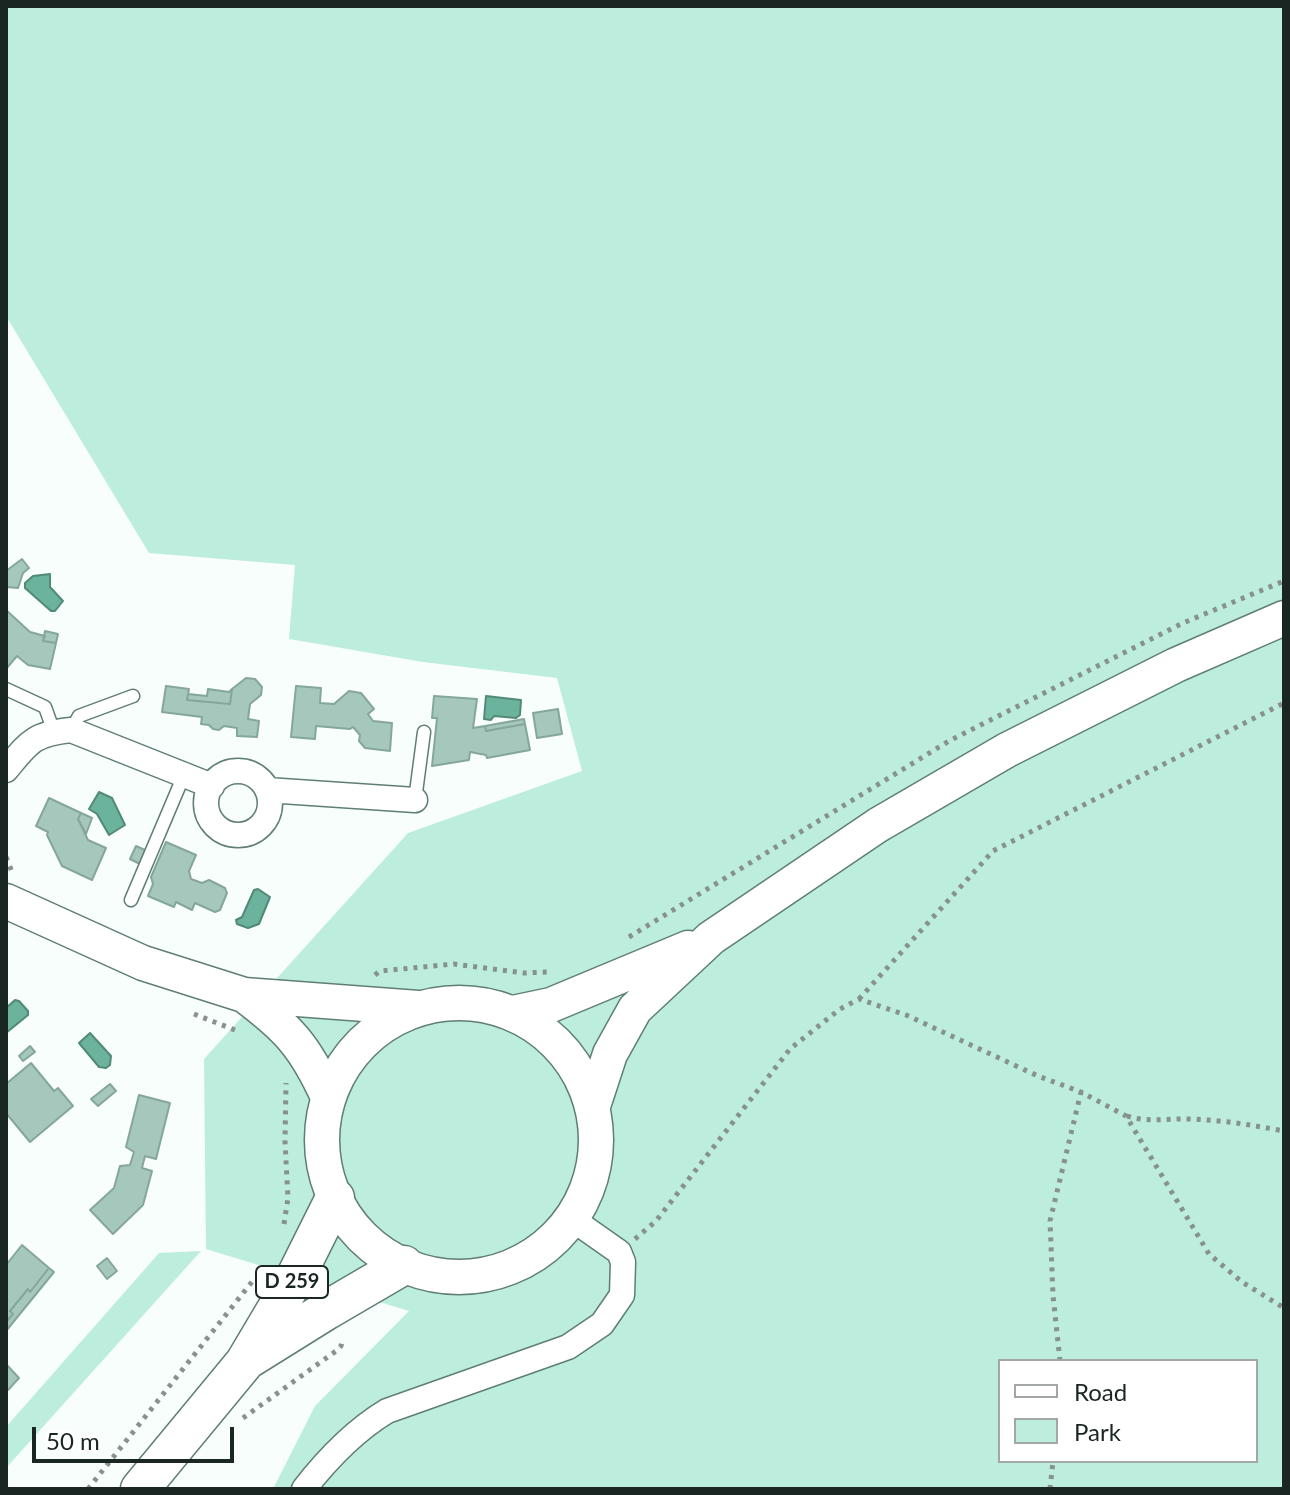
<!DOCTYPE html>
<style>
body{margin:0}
#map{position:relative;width:1290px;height:1495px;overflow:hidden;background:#f7fefb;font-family:Lato,sans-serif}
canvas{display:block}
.frame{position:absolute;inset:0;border:8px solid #192621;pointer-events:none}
.legend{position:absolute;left:998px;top:1359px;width:260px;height:104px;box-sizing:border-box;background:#fff;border:2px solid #a3a8a6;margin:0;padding:10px 14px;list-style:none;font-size:24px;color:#192621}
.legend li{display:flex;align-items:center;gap:16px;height:40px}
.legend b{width:40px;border:2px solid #a3a8a6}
.scale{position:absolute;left:32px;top:1427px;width:202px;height:36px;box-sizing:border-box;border:4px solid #192621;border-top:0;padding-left:10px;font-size:24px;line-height:28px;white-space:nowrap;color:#192621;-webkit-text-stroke:6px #fff;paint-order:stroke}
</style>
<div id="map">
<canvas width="1290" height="1495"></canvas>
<div class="frame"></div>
<ul class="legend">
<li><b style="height:10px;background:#fff"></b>Road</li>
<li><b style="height:22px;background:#bdeddc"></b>Park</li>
</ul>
<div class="scale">50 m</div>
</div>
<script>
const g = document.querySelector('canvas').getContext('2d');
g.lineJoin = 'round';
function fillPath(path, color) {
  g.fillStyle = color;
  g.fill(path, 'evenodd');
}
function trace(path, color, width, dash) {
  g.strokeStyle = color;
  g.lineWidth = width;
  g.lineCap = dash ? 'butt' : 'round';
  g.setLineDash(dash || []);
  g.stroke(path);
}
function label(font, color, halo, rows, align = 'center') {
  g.font = font + ' Lato,sans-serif';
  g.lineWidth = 8;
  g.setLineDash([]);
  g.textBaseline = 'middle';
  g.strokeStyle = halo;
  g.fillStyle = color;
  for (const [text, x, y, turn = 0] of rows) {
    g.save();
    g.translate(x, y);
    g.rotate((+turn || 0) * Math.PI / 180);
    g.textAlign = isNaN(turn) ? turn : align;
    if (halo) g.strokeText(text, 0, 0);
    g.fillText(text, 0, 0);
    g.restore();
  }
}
fillPath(new Path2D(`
 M6 6H1284V1489H273L315 1406 409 1311 206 1249 204 1059 408 833 582 771 557 678 423 662 289 639 295 565 149 553 6 316ZM1000 1361H1256V1461H1000Z
 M201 1251 6 1468V1427L159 1253Z`), '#bdeddc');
const water = new Path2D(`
 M50 574V587L63 601 55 611H51L25 588V583L33 576Z
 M486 696 521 700 520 715 516 718 494 716 491 720 484 719Z
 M99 792 112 798 125 825 109 835 97 814 89 809Z
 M258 889 270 897 259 924 248 928 237 924 236 920 242 917 254 890Z
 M15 1000 19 1001 28 1011V1015L6 1033V1008Z
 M90 1033 111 1056 110 1065 106 1068 99 1067 79 1043Z`);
fillPath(water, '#6bb39c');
trace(water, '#528977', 2);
const building = new Path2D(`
 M22 559 29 568 23 573 18 588 6 587V571Z
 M6 610 30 632 45 636 43 641 56 643 50 669 28 665 17 656 6 669Z
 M45 631 58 634 56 643 43 641Z
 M246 678 255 679 262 687 261 695 250 704 248 719 259 721 257 737 237 736V728L224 726 219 730 213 729 209 725 201 724 202 717 162 712 166 686 189 689 187 700 230 704 232 689Z
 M296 686 321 688 320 703 334 704 349 691 361 693 374 709 368 714 373 721 392 723 390 751 365 748 359 741 360 735 353 727 350 729 316 726 315 739 291 737Z
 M208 689 229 692 232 689 230 704 187 700 188 694 207 696Z
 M434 696 477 699 473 728 485 726 486 731 525 724 530 750 487 758 486 755 470 752 469 760 432 766 437 718H432Z
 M558 709 562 734 537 738 533 713Z
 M524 719 525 724 486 731 485 726Z
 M49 798 81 813 78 819 88 840 106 848 92 880 62 866 47 835 48 832 36 826Z
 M81 813 92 818 86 834 78 819Z
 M166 842 196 855 189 871 191 879 202 883 209 880 225 888 227 893 220 910 215 912 195 903 192 910 176 902 174 907 148 896 153 884 151 877Z
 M136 846 145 850 140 864 130 859Z
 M30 1046 35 1052 23 1061 19 1056Z
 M31 1063 54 1091 58 1088 73 1106 30 1142 6 1113V1084Z
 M110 1084 116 1091 98 1106 91 1099Z
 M139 1095 170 1103 156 1159 145 1156 142 1168 152 1171 143 1205 113 1234 90 1210 114 1188 120 1166 130 1165 134 1152 126 1147Z
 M22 1245 49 1268 30 1292 28 1289 10 1311 13 1314 6 1322V1265Z
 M107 1258 117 1271 107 1279 97 1266Z
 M49 1268 54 1272 6 1331V1322L13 1314 10 1311 28 1289 30 1292Z
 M6 1364 19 1378 8 1390 6 1388Z`);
fillPath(building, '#a6c8bc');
trace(building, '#85a69a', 2);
const lane = new Path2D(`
 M6 689 45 707 54 732
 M71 730 79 716 133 696
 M415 800 424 732
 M131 900 184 775`);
const street = new Path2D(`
 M6 770C29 742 33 734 71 730L212 786
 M206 803a32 32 0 1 1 64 0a32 32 0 1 1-64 0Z
 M267 790 415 800
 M304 1489C328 1458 354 1431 387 1411L568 1347 602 1324 622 1295 623 1262 619 1252 572 1219`);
const secondary = new Path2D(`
 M6 901 143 963 244 995 418 1008
 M244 995C288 1028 305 1046 328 1097
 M322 1140a137 137 0 1 1 274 0a137 137 0 1 1-274 0Z
 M513 1013 551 1005 688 948
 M593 1106 610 1054 635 1009 711 938 878 825 1007 750 1176 665 1284 618`);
const primary = new Path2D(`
 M250 1358 327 1310 404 1265
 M140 1489 245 1362 296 1276 335 1198`);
trace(lane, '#5f7e74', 15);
trace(street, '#5f7e74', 27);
trace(secondary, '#5f7e74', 37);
trace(primary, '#5f7e74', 41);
trace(new Path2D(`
 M6 857 12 872
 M629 937 949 741 1183 623 1284 581
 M375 975 380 971 454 964 524 973 547 972
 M859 999 993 851 1284 703
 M194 1014 240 1032
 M1127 1116C1148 1123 1168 1118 1189 1119 1222 1120 1252 1125 1284 1131
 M284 1224 288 1198 285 1142 286 1083
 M635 1239 656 1221 790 1049 840 1009 859 999 906 1015 1038 1076 1081 1092 1126 1116 1209 1254 1242 1282 1284 1308
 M1060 1361 1053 1296 1050 1221 1081 1092
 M243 1418 336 1351 341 1346 343 1338
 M88 1489 255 1278
 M1050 1489 1053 1461`), '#87918d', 5, [4, 6]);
trace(lane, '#fff', 12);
trace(street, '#fff', 24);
trace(secondary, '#fff', 34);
trace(primary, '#fff', 38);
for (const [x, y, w] of [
 [292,1282,72]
]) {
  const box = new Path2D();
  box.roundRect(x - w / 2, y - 16, w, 32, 6);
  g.fillStyle = '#fff';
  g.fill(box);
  trace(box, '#192621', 2);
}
label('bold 20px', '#192621', null, [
 ["D 259",292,1282]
]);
</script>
